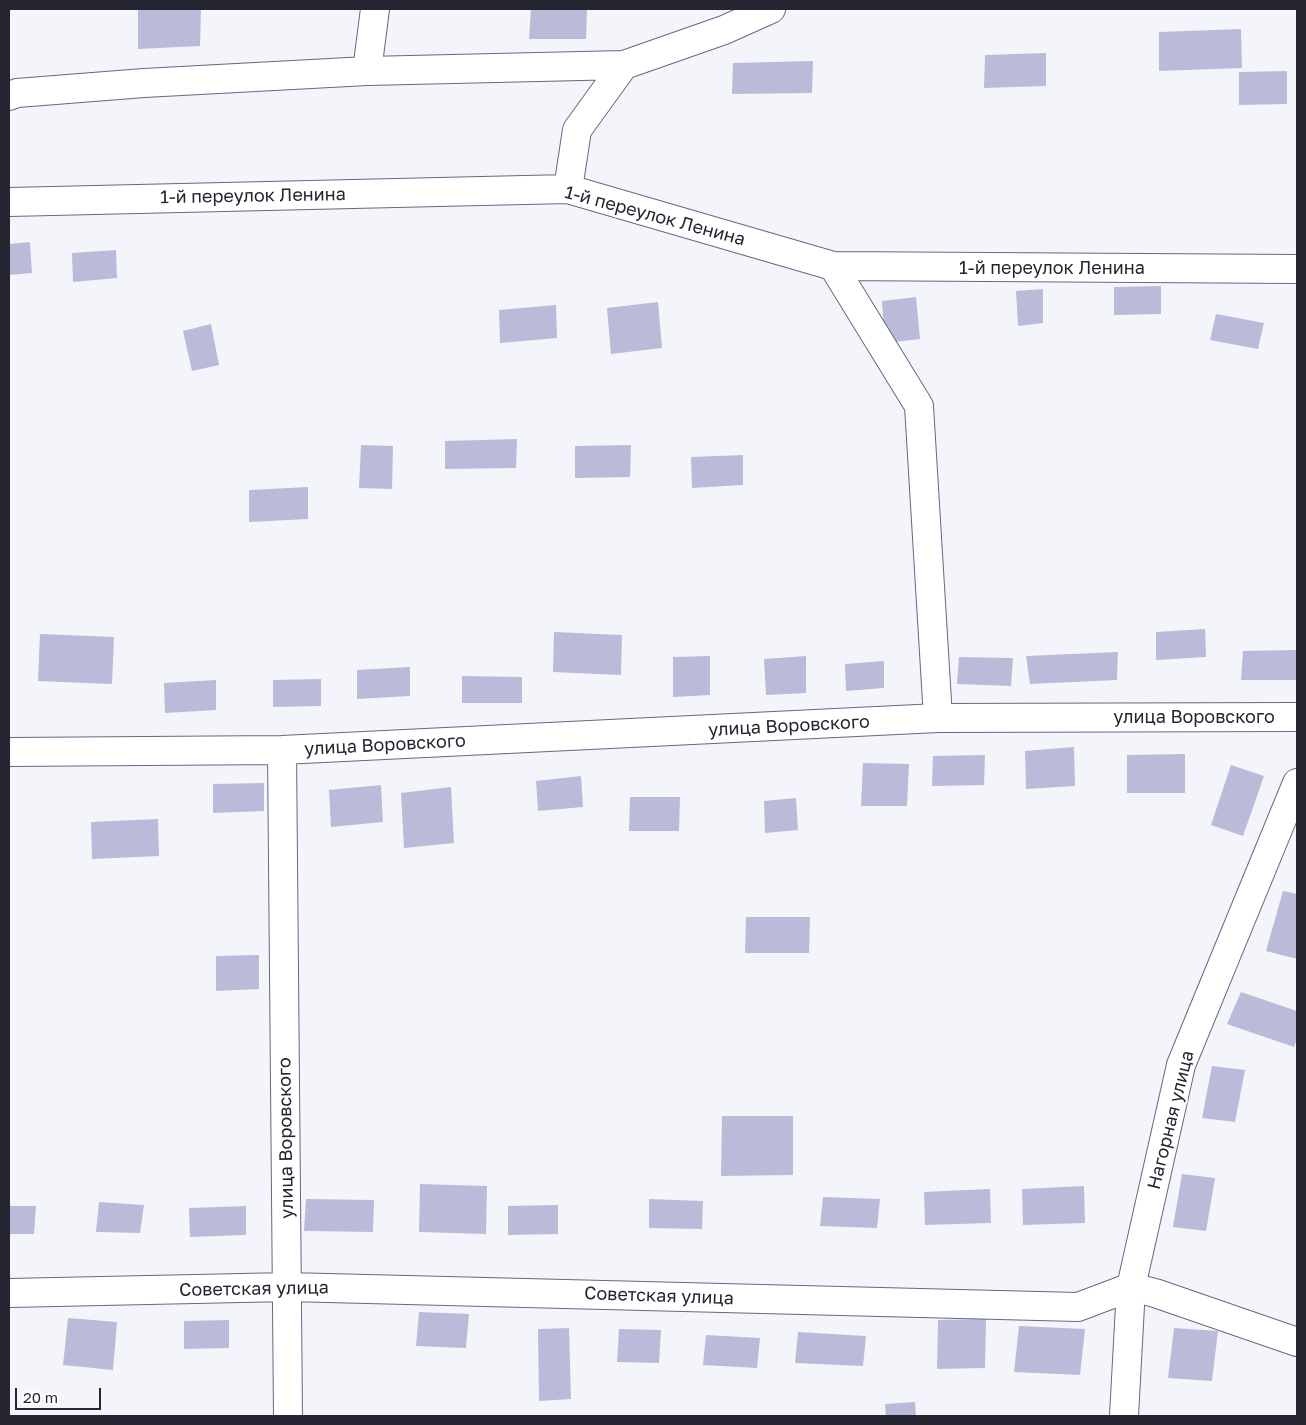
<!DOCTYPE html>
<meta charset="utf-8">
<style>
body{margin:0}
#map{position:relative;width:1306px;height:1425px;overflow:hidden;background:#f4f5fb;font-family:"Golos Text",sans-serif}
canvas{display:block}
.frame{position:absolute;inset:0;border:10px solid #242530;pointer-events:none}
.scale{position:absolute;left:15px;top:1388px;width:86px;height:22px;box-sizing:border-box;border:2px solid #242530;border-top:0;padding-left:6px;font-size:15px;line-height:18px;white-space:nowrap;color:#242530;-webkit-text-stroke:4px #fff;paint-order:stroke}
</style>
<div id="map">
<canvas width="1306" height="1425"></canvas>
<div class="frame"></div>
<div class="scale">20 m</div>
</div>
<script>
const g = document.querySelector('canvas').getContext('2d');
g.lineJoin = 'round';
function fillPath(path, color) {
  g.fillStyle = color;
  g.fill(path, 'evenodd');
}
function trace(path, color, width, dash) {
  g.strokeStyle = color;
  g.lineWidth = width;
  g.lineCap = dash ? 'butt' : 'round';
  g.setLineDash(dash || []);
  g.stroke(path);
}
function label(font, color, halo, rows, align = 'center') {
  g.font = font + ' "Golos Text",sans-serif';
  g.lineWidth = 4.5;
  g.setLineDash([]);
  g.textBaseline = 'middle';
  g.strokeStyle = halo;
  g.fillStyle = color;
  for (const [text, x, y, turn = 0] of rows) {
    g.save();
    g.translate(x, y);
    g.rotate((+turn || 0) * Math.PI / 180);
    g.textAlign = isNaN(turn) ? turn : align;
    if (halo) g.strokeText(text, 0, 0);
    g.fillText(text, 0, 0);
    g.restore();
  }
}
fillPath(new Path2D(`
 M138 9H201L200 46 138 49Z
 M531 9H587L586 39H529Z
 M1241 29 1242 68 1159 71V32Z
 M1046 53V86L984 88 985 55Z
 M813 61 812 93 732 94 733 63Z
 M1287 71V104L1239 105V72Z
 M30 242 32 273 9 275V244Z
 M116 250 117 278 73 282 72 253Z
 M1161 286V314L1114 315V287Z
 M1043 289V323L1018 326 1016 291Z
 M916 297 920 339 885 343 882 301Z
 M658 302 662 348 611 354 607 308Z
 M556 305 557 338 500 343 499 310Z
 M1216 314 1264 323 1258 349 1210 340Z
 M211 324 219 365 192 371 183 331Z
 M517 439 516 468 445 469V441Z
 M361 445 393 446 392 489 359 488Z
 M631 445 630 477 575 478V446Z
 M743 455V485L692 488 691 457Z
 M308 487V519L249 522V490Z
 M1205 629 1206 657 1156 660V632Z
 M554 632 622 635 621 675 553 672Z
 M40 634 114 637 112 684 38 681Z
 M1297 650V680H1241L1243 651Z
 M1118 652 1117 680 1030 684 1026 656Z
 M710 656V695L673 697V657Z
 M806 656V693L766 695 764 659Z
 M959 657 1013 658 1011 686 957 684Z
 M884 661V688L846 691 845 664Z
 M410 667V696L357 699V670Z
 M462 676 522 677V703H462Z
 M321 679V706L273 707V680Z
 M216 680V710L165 713 164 683Z
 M1074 747 1075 786 1026 789 1025 751Z
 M1185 754V793H1127V755Z
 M985 755 984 785 932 786 933 756Z
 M863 763 909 764 907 806H861Z
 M1231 765 1264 776 1243 836 1211 825Z
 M581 776 583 807 538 811 536 781Z
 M264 783V811L213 813V784Z
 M381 785 383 822 331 827 329 790Z
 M451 787 454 843 404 848 401 793Z
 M630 797H680L679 831H629Z
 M796 798 798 830 765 833 764 801Z
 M158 819 159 856 92 859 91 822Z
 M1283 891 1297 894V959L1266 951Z
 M746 917H810L809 953H745Z
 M259 955V989L216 991V956Z
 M1241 992 1297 1011V1039L1294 1047 1227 1024Z
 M1212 1066 1245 1070 1235 1122 1202 1118Z
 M722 1116H793V1175L721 1176Z
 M1182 1174 1215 1178 1206 1231 1173 1227Z
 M420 1184 487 1186 486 1234 419 1232Z
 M1084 1186 1085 1223 1023 1225 1022 1189Z
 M990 1189 991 1223 925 1225 924 1192Z
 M823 1197 880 1199 877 1228 820 1226Z
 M306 1199 374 1200 373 1232 304 1231Z
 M649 1199 703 1201 702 1229 649 1228Z
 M99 1202 144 1205 140 1233 96 1232Z
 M558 1205V1234L508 1235V1206Z
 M9 1206H36L34 1234H9Z
 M246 1206V1235L190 1237 189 1208Z
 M419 1312 469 1314 466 1348 416 1346Z
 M68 1318 117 1322 113 1370 63 1365Z
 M986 1319 985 1368 937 1369 938 1320Z
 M229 1320V1348L184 1349V1321Z
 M1019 1326 1085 1329 1080 1375 1014 1372Z
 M569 1328 571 1399 539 1401 538 1329Z
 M1174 1328 1218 1331 1212 1381 1168 1378Z
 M619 1329 661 1330 659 1363 617 1362Z
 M798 1332 866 1336 863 1366 795 1363Z
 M706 1335 760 1338 757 1368 703 1365Z
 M915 1402 916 1416H886L885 1404Z`), '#b9bbd9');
const minor = new Path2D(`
 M367 71 375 9
 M9 96 17 93 144 83 367 71 624 65
 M568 189 577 130 624 65 724 30 771 9
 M9 202 568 189 833 266 1297 269
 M833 266 919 406 938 718
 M282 750 288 1416
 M9 752 282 750 938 718 1297 717
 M9 1293 288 1287 1078 1307 1131 1287 1155 1293 1297 1342
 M1124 1416 1131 1287 1181 1065 1297 783`);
trace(minor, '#666783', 30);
trace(minor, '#fff', 28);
label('18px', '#242530', '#fff', [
 ["1-й переулок Ленина",253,196,-1],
 ["1-й переулок Ленина",655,216,15],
 ["1-й переулок Ленина",1052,268],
 ["улица Воровского",1194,717],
 ["улица Воровского",789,726,-3],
 ["улица Воровского",385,745,-3],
 ["Нагорная улица",1171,1120,-76],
 ["улица Воровского",286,1138,-91],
 ["Советская улица",254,1289,-1],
 ["Советская улица",659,1296,2]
]);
</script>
